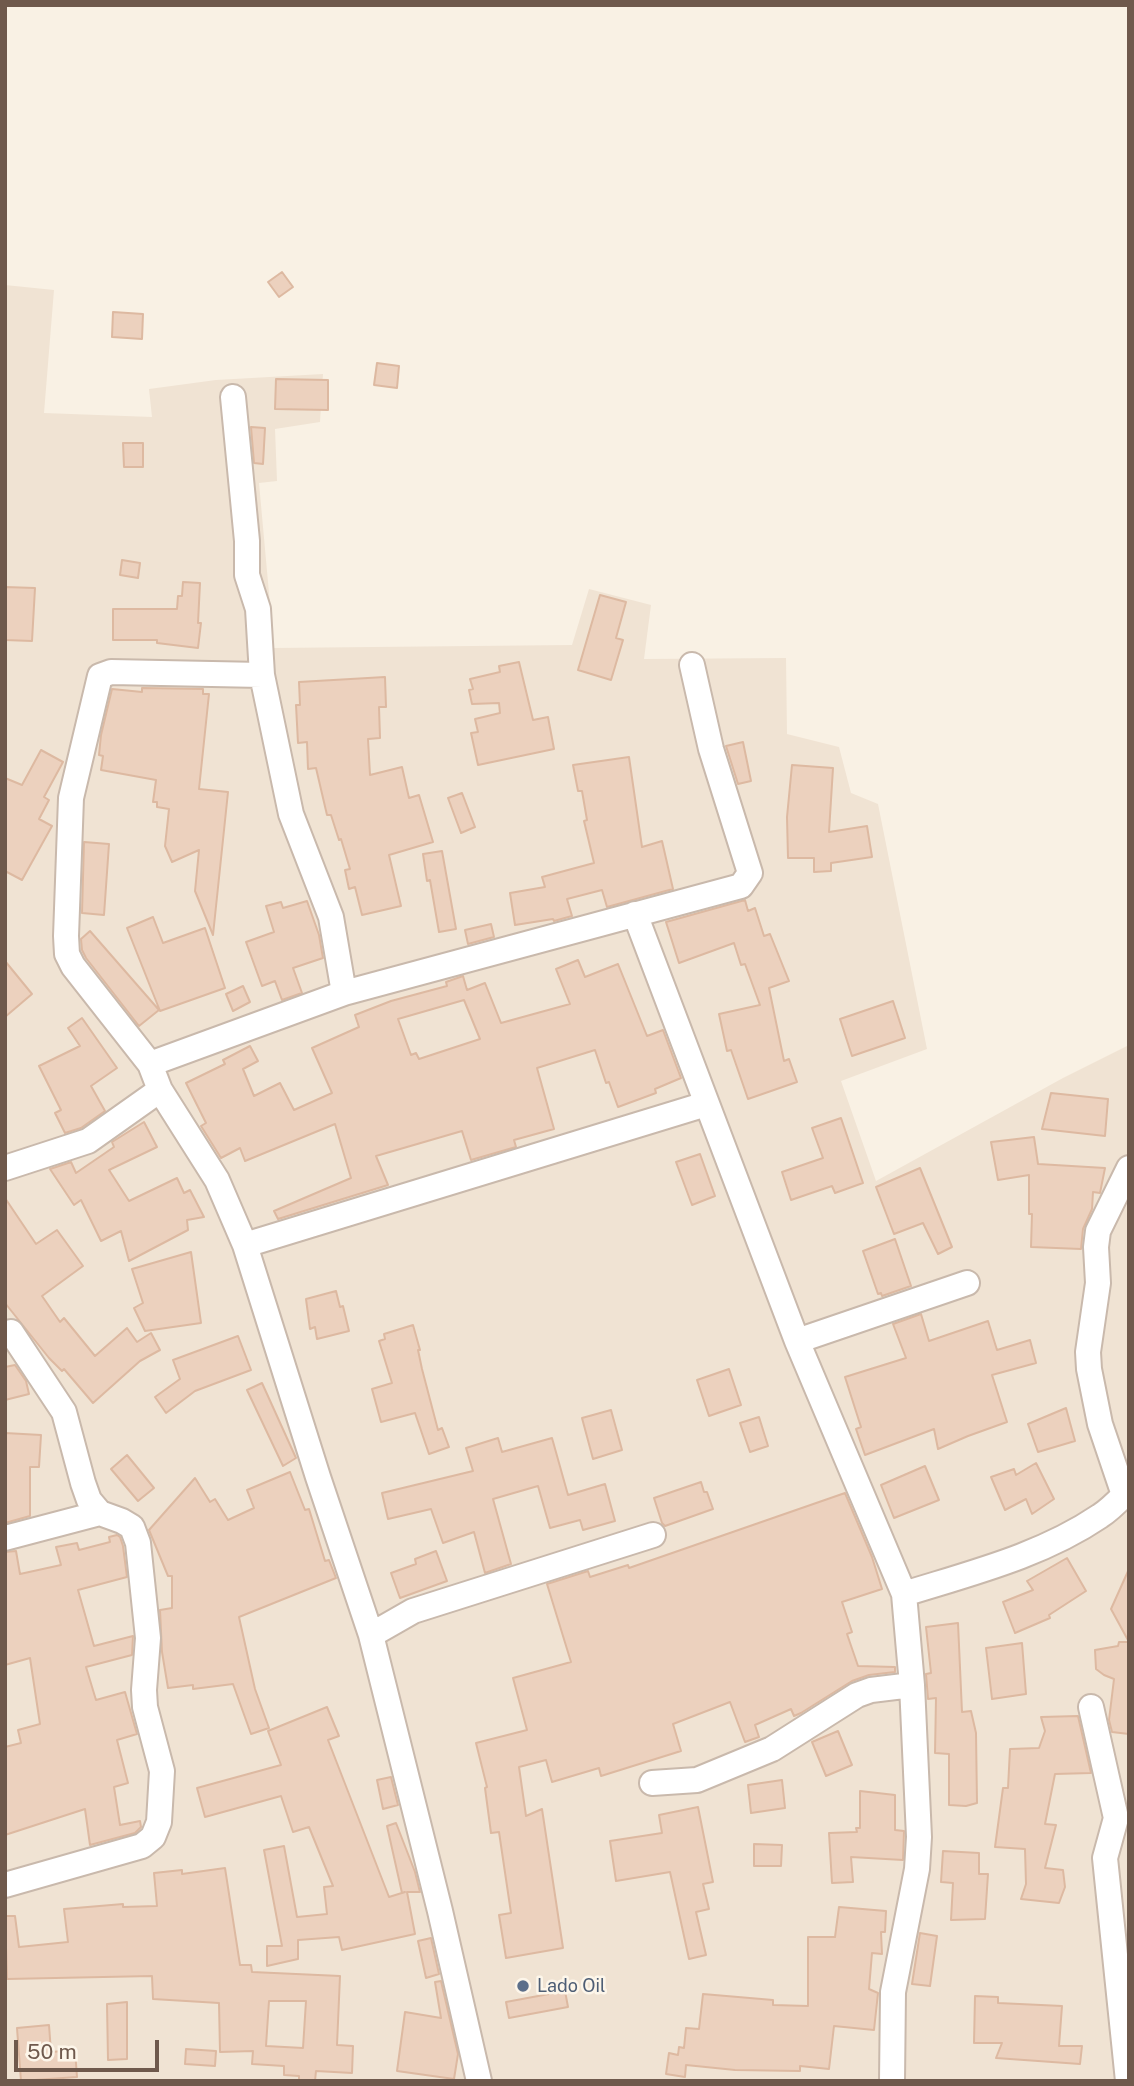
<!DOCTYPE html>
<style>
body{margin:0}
#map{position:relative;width:1134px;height:2086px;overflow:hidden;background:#f9f1e4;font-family:"Public Sans",sans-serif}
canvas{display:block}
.frame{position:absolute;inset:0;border:7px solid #6f594c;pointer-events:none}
.scale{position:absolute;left:14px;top:2040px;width:145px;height:32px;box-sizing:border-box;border:4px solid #6f594c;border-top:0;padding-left:9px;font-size:21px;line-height:24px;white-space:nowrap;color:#6f594c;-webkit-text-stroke:5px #fdf6ea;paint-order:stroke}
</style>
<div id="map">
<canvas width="1134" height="2086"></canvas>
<div class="frame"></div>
<div class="scale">50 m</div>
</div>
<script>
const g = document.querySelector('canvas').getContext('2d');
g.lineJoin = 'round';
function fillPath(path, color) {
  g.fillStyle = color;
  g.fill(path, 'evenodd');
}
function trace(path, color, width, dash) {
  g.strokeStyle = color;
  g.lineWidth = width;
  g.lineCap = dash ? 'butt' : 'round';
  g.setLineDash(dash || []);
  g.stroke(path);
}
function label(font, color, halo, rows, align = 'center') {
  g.font = font + ' "Public Sans",sans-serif';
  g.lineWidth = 5;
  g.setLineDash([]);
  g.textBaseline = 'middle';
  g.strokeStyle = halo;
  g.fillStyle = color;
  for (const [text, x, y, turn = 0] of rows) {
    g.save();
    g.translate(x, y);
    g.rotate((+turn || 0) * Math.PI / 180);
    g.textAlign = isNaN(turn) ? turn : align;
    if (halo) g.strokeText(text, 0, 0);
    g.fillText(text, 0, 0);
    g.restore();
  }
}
fillPath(new Path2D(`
 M5 285 54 290 44 413 152 417 149 389 216 380 323 374 320 422 275 429 277 481 259 483 274 648 572 645 589 589 651 605 644 659 786 658 787 734 839 747 851 793 878 804 927 1049 841 1081 876 1181 1063 1078 1129 1045V2081H5Z`), '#f0e3d3');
const building = new Path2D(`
 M282 272 293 287 279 297 268 282Z
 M113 312 143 314 142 339 112 337Z
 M377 363 399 366 397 388 374 385Z
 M276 379 328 380V410L275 409Z
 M251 427 265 428 263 464 254 463Z
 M123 443H143V467H124Z
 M122 560 140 563 138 578 120 575Z
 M183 582 200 583 198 623H201L198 648 157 643V640H113V609H177L178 596H182Z
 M5 587 35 588 32 641 5 640Z
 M600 595 626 602 616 638 623 640 611 680 578 670Z
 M519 662 533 720 548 717 554 749 478 765 471 733 478 732 475 719 500 713 499 703 472 704 469 690 473 689 470 679 500 672 499 666Z
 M385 677 386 707H379L380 738 368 739 370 775 402 767 409 798 419 795 433 842 389 855 401 906 362 915 355 887 349 889 345 870 350 869 341 839 339 840 331 815H327L316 768 308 769 307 742 298 743 296 705H300L299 682Z
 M142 688 203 689V694H209L199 789 228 792 213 935 195 891 199 850 172 862 165 846 169 809 157 807V802H153L156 780 101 770 103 756 99 755 101 735 112 689 142 692Z
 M743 742 751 781 738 784 726 746Z
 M41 750 63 762 44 797 49 800 39 819 52 826 22 880 5 871V778L22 785Z
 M629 757 642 847 662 841 673 889 607 907 602 890 567 899 572 916 554 921 553 919 515 925 510 893 545 887 542 877 594 863 584 821 587 820 582 791H578L573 765Z
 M792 765 833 768 829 832 867 826 872 857 831 863V871L814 872V858H788L787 817Z
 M462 793 475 827 461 833 448 798Z
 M84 842 109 844 104 915 82 913Z
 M442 851 456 929 439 932 430 880 427 881 423 854Z
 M745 900 748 911 755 908 764 936 770 934 789 981 769 988 784 1061 789 1059 797 1082 748 1099 731 1050 727 1051 719 1014 760 1005 745 964 741 965 734 943 679 963 666 922Z
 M307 901 319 935 323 958 293 968 302 993 282 1000 275 981 262 986 246 942 274 932 266 906 281 902 283 908Z
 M153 917 163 943 205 928 225 988 160 1011 127 928Z
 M491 924 494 937 468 944 465 930Z
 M90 931 159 1010 139 1026 86 958 82 950 81 939Z
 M578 960 585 977 618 964 647 1036 663 1030 681 1078 655 1089 656 1093 618 1107 609 1082 606 1083 595 1050 537 1068 554 1129 514 1140 516 1147 471 1160 462 1131 376 1156 388 1185 278 1219 274 1211 351 1178 335 1124 245 1161 240 1148 221 1158 201 1126 206 1123 186 1083 225 1064 223 1060 250 1046 258 1061 243 1069 254 1096 280 1083 294 1110 332 1093 312 1048 359 1027 355 1015 391 1001 447 986 446 982 463 976 467 990 485 983 501 1023 570 1004 556 969ZM464 1000 480 1039 419 1059 416 1053 411 1055 398 1019Z
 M5 961 32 994 5 1017Z
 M243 986 250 1002 233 1011 226 994Z
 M893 1001 905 1038 852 1056 840 1019Z
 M82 1018 117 1068 91 1086 105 1111 81 1128 65 1133 55 1113 61 1110 39 1066 80 1046 68 1028Z
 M1051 1093 1108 1099 1105 1136 1042 1129Z
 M841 1118 863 1183 835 1193 832 1186 791 1200 782 1172 823 1158 812 1128Z
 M144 1122 157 1147 109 1170 129 1201 177 1178 184 1193 190 1190 204 1217 187 1220 188 1230 129 1261 121 1231 101 1241 81 1200 74 1205 50 1169 71 1162 76 1173 114 1147 112 1142Z
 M1034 1137 1038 1164 1105 1168 1100 1193 1093 1192 1092 1209 1083 1229 1081 1249 1031 1247 1032 1214H1029V1175L998 1180 991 1142Z
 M700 1154 715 1196 692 1205 676 1162Z
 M920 1168 952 1247 938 1254 923 1223 894 1234 876 1187Z
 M5 1198 36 1244 57 1230 83 1266 42 1296 60 1322 64 1318 95 1356 127 1328 137 1342 151 1333 160 1350 140 1361 93 1403 64 1369 62 1371 49 1358 5 1303Z
 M895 1239 911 1286 882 1296 881 1293 878 1294 863 1251Z
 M191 1252 201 1323 145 1331 134 1308 143 1303 132 1269Z
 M336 1291 340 1307 343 1306 349 1331 317 1339 315 1327 310 1329 306 1299Z
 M921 1314 929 1341 988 1321 997 1350 1030 1340 1036 1363 992 1375 1007 1422 968 1436 938 1449 934 1429 865 1455 856 1429 861 1427 845 1377 906 1358 893 1324Z
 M413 1325 420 1350H418L422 1369 438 1430 442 1428 449 1447 429 1454 415 1413 381 1422 372 1389 392 1383 379 1341 385 1339 384 1334Z
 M238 1336 251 1370 195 1391 166 1413 155 1397 180 1379 173 1360Z
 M15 1365 26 1381 29 1394 5 1400V1367Z
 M729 1369 741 1405 709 1416 697 1380Z
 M262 1383 296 1458 283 1466 247 1390Z
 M1066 1408 1075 1441 1038 1452 1028 1424Z
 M611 1410 622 1450 593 1459 582 1418Z
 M759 1417 768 1446 750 1452 740 1423Z
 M5 1433 41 1435 39 1467H30V1516L5 1523Z
 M498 1438 502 1452 552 1438 568 1495 605 1484 615 1521 583 1530 580 1520 550 1528 538 1486 493 1499 511 1564 485 1573 474 1532 443 1543 431 1509 388 1519 382 1493 473 1471 466 1448Z
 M127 1455 154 1488 138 1501 111 1469Z
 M1036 1463 1054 1499 1032 1514 1026 1499 1005 1510 991 1477 1014 1469 1016 1475Z
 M925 1466 939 1500 894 1518 881 1485Z
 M290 1472 305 1510 309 1509 325 1561 329 1560 336 1578 239 1617 255 1689 269 1728 251 1734 233 1684 193 1689V1685L168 1688 162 1652 160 1610 172 1608V1576H168L149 1530 195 1478 210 1502 215 1499 228 1520 254 1508 247 1490Z
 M701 1482 704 1492H707L713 1509 665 1526 662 1523 654 1498Z
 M845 1493 872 1557 882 1589 842 1602 852 1632 847 1634 858 1666 895 1667V1672L869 1675 852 1681 801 1713 794 1716 791 1709 755 1725 759 1737 745 1742 730 1702 673 1724 681 1751 601 1776 599 1768 552 1782 546 1760 519 1767 526 1816 542 1809 563 1948 506 1958 499 1915 511 1913 499 1832 491 1833 485 1788 487 1787 476 1743 527 1730 513 1678 571 1662 547 1584 588 1571 590 1577 628 1565 629 1568Z
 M117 1535 120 1537 123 1546 127 1577 78 1590 94 1646 133 1636 132 1655 86 1667 96 1700 125 1692 137 1734 117 1740 128 1783 114 1787 120 1825 140 1821 141 1827 135 1833 90 1845 85 1809 5 1835V1747L21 1743 18 1730 40 1724 30 1658 5 1665V1552L16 1551 20 1574 61 1565 56 1547 77 1543 79 1550 110 1542 109 1537Z
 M436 1551 447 1581 400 1598 391 1573 416 1564 415 1559Z
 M1067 1558 1086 1591 1049 1615 1050 1618 1015 1633 1003 1602 1033 1590 1027 1581Z
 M1129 1569V1734L1112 1732 1109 1720 1114 1679 1104 1675 1096 1669 1095 1650 1118 1646 1119 1642H1129L1111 1609Z
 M958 1623 962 1712 971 1711 976 1733 977 1803 966 1806 949 1805V1754L935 1753 936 1698 928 1699 926 1674 931 1673 926 1627Z
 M1022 1643 1026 1694 992 1699 986 1648Z
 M327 1707 339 1736 328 1740 389 1897 405 1892 402 1893 387 1826 396 1823 415 1872 420 1892H407L415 1934 342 1950 339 1937 298 1940V1959L267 1966V1946H282L264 1850 284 1846 297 1917 327 1914 324 1887 333 1886 309 1827 293 1832 281 1796 205 1817 197 1788 281 1765 268 1731Z
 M1078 1716 1091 1773 1055 1774 1045 1824 1056 1825 1045 1868 1063 1870 1065 1887 1059 1903 1021 1899 1026 1884 1025 1849 995 1847 1003 1788H1008L1010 1749 1039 1748 1045 1731 1041 1717Z
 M838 1731 852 1765 826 1776 812 1742Z
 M391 1777 398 1805 383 1809 377 1780Z
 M782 1780 785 1808 751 1813 748 1785Z
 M860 1791 895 1795V1830L904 1831 903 1860 851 1857 853 1882 832 1883 829 1833 857 1832 856 1828H860Z
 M698 1807 713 1882 703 1884 709 1909 696 1912 706 1955 689 1959 670 1872 616 1881 610 1841 662 1833 659 1815Z
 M754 1844 782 1845 781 1866H754Z
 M943 1851 979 1853V1874H988L985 1919 951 1920 953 1883 941 1882Z
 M225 1868 240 1965H251L252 1972 340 1976 337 2045 353 2046 352 2073 316 2071 315 2081 299 2080V2076L284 2075V2066L252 2064 253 2051 220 2052 219 2003 153 1999 152 1976 7 1979 5 1916H15L19 1947 68 1942 64 1909 123 1904V1907L157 1906 154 1873 182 1870V1874ZM269 2001H306L303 2048 266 2046Z
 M839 1907 886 1911 885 1932H881L882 1954 872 1953 869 1989 878 1993 874 2030 834 2026 829 2069 800 2066V2071L735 2070 686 2065 685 2077 666 2074 669 2053 678 2055 679 2047 684 2048 686 2028 699 2029 703 1994 773 2000V2005L808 2006V1937H835Z
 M920 1933 937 1936 930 1986 912 1984Z
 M431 1938 439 1974 426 1978 418 1941Z
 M441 1981 458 2054 454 2079 397 2071 405 2012 441 2018 435 1982Z
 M565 1991 568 2007 509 2018 506 2002Z
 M975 1996 998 1997V2003L1062 2006 1059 2046H1082L1080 2064 996 2058 1002 2043H974Z
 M127 2002V2059L108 2060 107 2004Z
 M49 2025 51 2052 75 2050 77 2077 21 2081 17 2028Z
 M186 2049 216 2051 215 2066 185 2064Z`);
fillPath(building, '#ecd1be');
trace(building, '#ddb9a1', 2);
const minor = new Path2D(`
 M233 397 247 541V575L258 609 262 675 291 814 331 917 344 993
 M262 675 111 672 100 676 71 798 66 936 67 954 73 966 150 1064 160 1090 217 1180 245 1245 318 1477 371 1635 440 1911 479 2081
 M635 914 797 1341 904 1594 912 1685 919 1837 917 1869 893 1992 892 2081
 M150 1064 344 993 741 886 750 873 711 749 692 665
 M5 1168 88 1141 160 1090
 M245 1245 706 1104
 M797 1341 967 1283
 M1124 1495 1100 1424 1089 1369 1088 1352 1098 1283 1096 1247 1098 1231 1129 1168
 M5 1538 100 1513
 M904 1594C971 1573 1041 1556 1100 1516 1111 1509 1120 1499 1129 1490
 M371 1635 413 1611 653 1535
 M1091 1707 1116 1818 1105 1858 1128 2081
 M652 1783 697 1780 772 1749 857 1695 871 1690 912 1685
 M5 1885 142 1846 153 1837 159 1822 162 1771 145 1707 144 1690 148 1638 138 1543 132 1527 122 1521 100 1513 89 1500 83 1483 64 1412 11 1332`);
trace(minor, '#c9b9ac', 28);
trace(minor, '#fff', 24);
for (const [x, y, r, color] of [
 [523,1986,7,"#5c6f8a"]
]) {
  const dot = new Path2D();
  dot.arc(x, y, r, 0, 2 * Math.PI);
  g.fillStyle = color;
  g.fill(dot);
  trace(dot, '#fdf6ea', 2.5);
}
label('18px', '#4e5e75', '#fdf6ea', [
 ["Lado Oil",537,1986]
], 'left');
</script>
